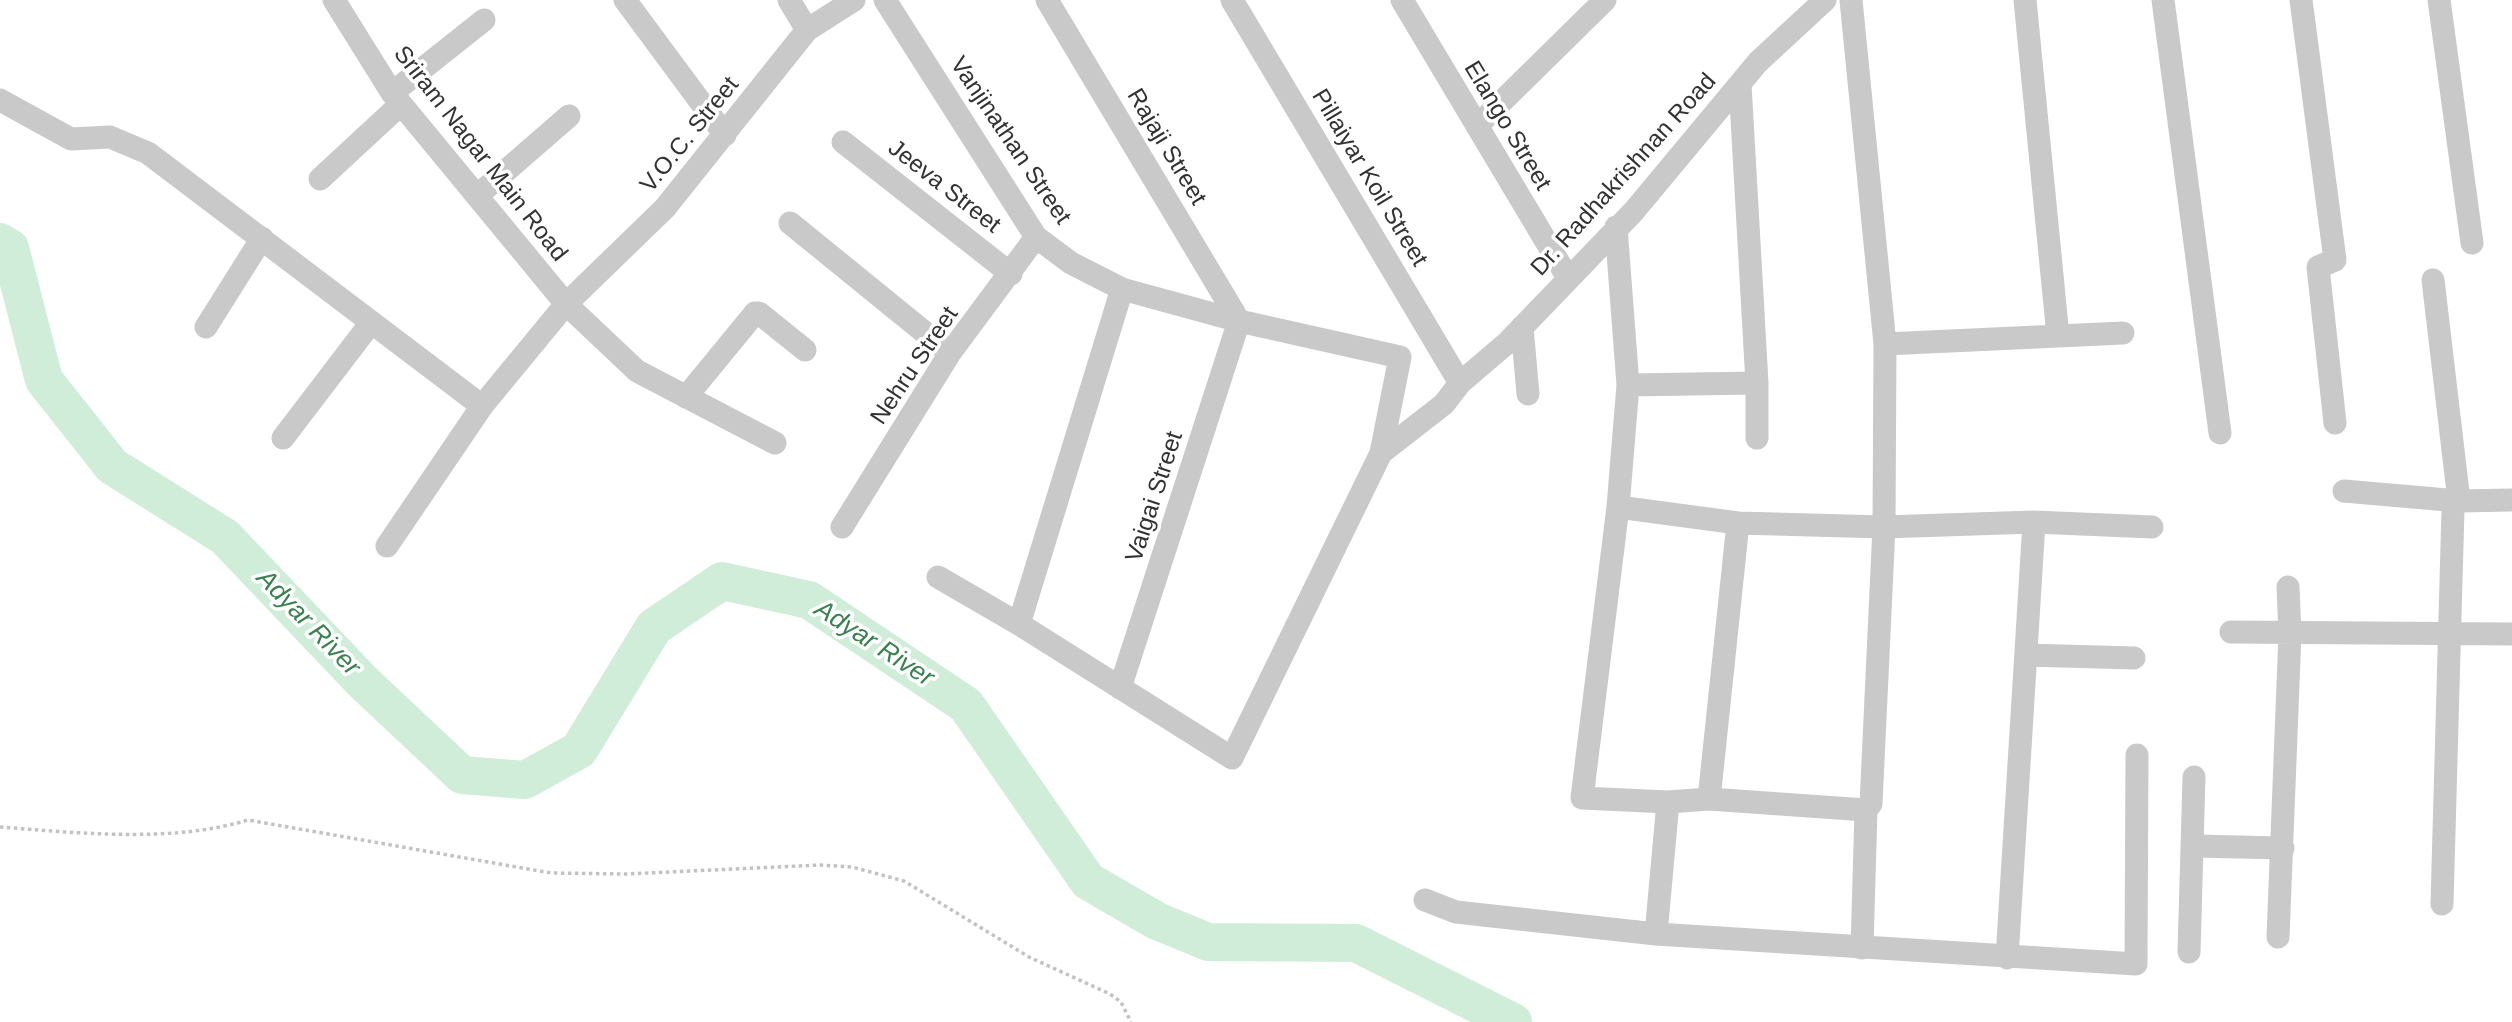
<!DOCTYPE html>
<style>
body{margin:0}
canvas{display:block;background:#fff}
</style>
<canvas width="2512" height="1022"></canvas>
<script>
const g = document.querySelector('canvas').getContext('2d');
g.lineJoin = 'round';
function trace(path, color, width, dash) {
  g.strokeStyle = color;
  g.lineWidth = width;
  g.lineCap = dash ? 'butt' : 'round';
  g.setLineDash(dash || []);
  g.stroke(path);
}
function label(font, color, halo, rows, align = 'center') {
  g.font = font + ' Helvetica,sans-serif';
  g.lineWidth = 7;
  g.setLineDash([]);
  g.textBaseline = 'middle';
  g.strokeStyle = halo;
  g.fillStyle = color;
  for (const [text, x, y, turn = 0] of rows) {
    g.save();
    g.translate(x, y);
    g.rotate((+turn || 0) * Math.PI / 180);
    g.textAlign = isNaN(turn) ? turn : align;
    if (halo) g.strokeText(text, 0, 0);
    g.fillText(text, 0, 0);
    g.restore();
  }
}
trace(new Path2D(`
 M0 242 10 248 44 380 112 466 225 537 363 682 462 775 525 780 579 750 654 627 722 581 809 600 966 705 1088 881 1157 921 1208 942 1356 943 1513 1022`), '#cfedd8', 38);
trace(new Path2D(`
 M0 827C79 833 173 843 248 820L551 873 626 874 820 865 852 867 904 881 1029 957 1110 994 1121 1002 1131 1022`), '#c2c2c2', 3.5, [3.5, 3.5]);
trace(new Path2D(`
 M334 0 392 93 566 304 637 371 775 443
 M625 0 725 135
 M789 0 807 30
 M885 0 1036 237 1071 263 1122 289 1239 321 1400 357 1381 453 1232 758 1019 624 938 577
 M1047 0 1239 321 1120 688
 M1232 0 1460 383
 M1402 0 1568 278
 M2025 0 2058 336
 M2163 0 2220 433
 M2301 0 2335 260 2318 267 2335 423
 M2439 0 2472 243
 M1740 84 1757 383V438
 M392 93 484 20
 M0 100 71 139 110 137 148 153 482 406
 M1477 126 1605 0
 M843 142 1011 274
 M320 179 401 104
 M478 195 569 116
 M790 223 950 353
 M1616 227 1628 385 1618 507 1582 798 1668 802 1709 799 1866 810 1871 804 1884 527 1885 344 1851 0
 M206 327 262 238
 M1522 327 1528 394
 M1885 344 2123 333
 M1628 385 1757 383
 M686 397 755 313H759L805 350
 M283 438 370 324
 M1381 453 1444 404 1460 383 1507 343 1634 211 1758 62 1825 0
 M2344 491 2459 501 2433 280
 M1618 507 1738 523 1884 527 2034 522 2152 527
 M842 527 950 353 1036 237
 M387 546 482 406 566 304 665 208 807 30 854 0
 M1019 624 1122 289
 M2231 632 2512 634
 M2026 655 2134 658
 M1709 799 1738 523
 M2194 846 2283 848
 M1425 900 1456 912 1656 934 2136 964 2137 755
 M2442 904 2453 509 2459 501 2512 500
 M1656 934 1668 802
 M2278 937 2290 634 2288 587
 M1862 948 1866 810
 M2189 952 2194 777
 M2007 958 2034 522`), '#c9c9c9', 23);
label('24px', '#323232', '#fff', [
 ["Elango Street",1507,126,59],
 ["V.O.C. Street",690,135,-51],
 ["Vanjinathan Street",1010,141,56],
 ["Rajaji Street",1166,147,59],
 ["Sriram Nagar Main Road",480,154,52],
 ["Dr. Radhakrishnan Road",1624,175,-48],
 ["Pillaiyar Koil Street",1369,178,59],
 ["Jeeva Street",944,187,38],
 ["Nehru Street",915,366,-56],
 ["Vaigai Street",1155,497,-72]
]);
label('italic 26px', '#39814f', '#fff', [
 ["Adyar River",308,623,46],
 ["Adyar River",874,644,33]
]);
</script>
